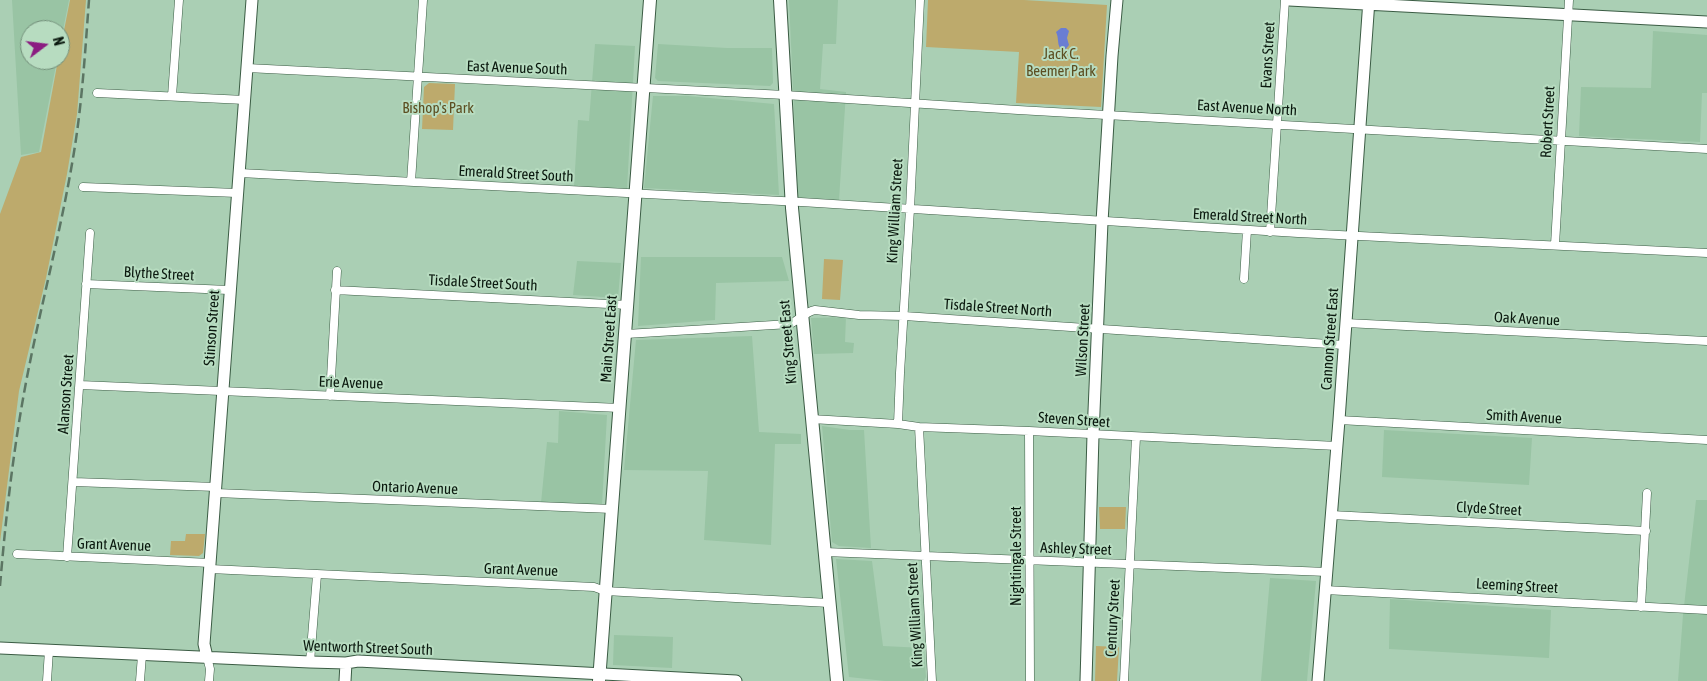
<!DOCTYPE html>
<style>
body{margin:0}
#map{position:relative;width:1707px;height:681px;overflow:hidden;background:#aacfb4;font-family:"Asap Condensed",sans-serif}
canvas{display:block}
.north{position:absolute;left:20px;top:20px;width:50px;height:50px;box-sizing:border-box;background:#b7dcc0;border:1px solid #728e79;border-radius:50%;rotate:75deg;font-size:14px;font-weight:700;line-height:20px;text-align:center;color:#0a180e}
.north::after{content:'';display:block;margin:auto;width:18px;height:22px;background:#8b1d81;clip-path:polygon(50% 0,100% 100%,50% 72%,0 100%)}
</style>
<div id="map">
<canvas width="1707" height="681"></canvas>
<div class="north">N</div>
</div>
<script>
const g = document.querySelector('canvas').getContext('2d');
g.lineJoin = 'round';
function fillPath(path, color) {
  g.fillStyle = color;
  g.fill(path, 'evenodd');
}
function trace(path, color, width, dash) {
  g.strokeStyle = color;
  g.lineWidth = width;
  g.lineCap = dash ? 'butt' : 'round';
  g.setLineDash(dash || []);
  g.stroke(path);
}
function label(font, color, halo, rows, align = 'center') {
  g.font = font + ' "Asap Condensed",sans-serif';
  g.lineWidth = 4;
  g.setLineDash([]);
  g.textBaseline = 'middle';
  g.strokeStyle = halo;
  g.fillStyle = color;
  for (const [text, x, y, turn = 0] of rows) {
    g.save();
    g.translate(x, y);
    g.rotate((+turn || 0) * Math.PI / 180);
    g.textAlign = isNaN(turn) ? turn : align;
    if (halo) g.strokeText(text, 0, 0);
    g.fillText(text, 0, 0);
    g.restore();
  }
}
fillPath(new Path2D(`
 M12 0H69L60 45V30H30V60H57L39 152 21 155Z
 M789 0H838L836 44H823L820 89 846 92 839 200 798 197Z
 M1653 31 1707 35V93H1702L1700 142 1579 136 1581 87 1651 88Z
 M595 44 635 46 627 189 574 187 578 120 589 121Z
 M658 44 727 48H772L773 83 770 86 658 81 655 78Z
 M653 96H688L774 104 779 195 644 188Z
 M641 257H782L789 281 716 283 715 320 638 326Z
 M577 261 621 263 618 298 573 295Z
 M846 317 845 342 854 343 853 353 814 354 811 318Z
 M752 336 759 432 801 434V444H775L771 545 704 540 708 471 624 470 636 340Z
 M559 411 607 415 602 505 541 503 547 442 558 443Z
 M822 426 850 430H864L871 548 839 546 832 542Z
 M1384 430 1532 438 1529 485 1382 477Z
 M1696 500H1707V681H1678L1683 615Z
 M836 559 872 561 883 646 924 648 926 677 924 681H885L849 677Z
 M1270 578 1316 581 1307 681H1261Z
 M1390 599 1551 610 1549 658 1389 649Z
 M614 635 673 637 672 668 613 665Z`), '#99c4a4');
fillPath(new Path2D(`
 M70 0H86L77 114 67 174 46 278 19 391 0 542V214L21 157 41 152 58 60H60V51Z
 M928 0H1024L1107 5 1101 107 1016 103 1019 52 926 47Z
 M429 83 455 84 453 130 422 129 424 87Z
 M824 259 843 260 840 300 822 299Z
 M1099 507H1126L1125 529H1100Z
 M186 534H205L203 553 199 556 170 555 171 541H185Z
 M1096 646 1119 647 1117 681H1095Z`), '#bdaa6c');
fillPath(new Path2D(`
 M1061 28H1066L1069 31 1067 38 1069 45 1065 50 1060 48C1057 43 1059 38 1056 32Z`), '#6a7dd3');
const street = new Path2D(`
 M247 68 785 95 1018 110 1707 149
 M97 93 245 100
 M172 96 179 0
 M240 173 801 202 1298 233 1707 253
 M411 182 423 0
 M83 187 237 193
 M1270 232 1285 0
 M1555 245 1569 0
 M1244 279 1247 230
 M86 284 229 290
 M335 290 628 305
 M1346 323 1707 341
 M626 334 790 324C799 320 805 312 815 310L859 315 904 316 1344 345
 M80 385 620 408
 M330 396 337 271
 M811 419 898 424 919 427 1029 431 1337 446
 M1339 420 1707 440
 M898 424 900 373 910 209 920 0
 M919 427 932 681
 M1029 431 1030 681
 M74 482 216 487
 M216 493 612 509
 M1331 515 1646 531
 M825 552 1327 572
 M17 554 210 563
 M67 557 90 233
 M210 569 594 587 605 591 829 603
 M1325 590 1707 610
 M1641 607 1647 493
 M207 657 210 669 209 681
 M310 662 317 575
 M47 681 49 650
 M140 681 142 655
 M1124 681 1136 437`);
const secondary = new Path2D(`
 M1289 0 1707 22
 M0 648 310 662 346 663 358 661 736 681
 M207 657 204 644 252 0
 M345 681 346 663
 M1086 681 1093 435 1102 222 1112 56 1117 0
 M1318 681 1339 420 1369 0`);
const primary = new Path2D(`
 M780 0 792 208 837 681
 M599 681 650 0`);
trace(street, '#3b5c44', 9);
trace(secondary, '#3b5c44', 13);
trace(primary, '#3b5c44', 14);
trace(street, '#fff', 8);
trace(secondary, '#fff', 11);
trace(primary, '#fff', 12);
trace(new Path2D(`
 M0 586C6 514 14 443 28 372 42 301 61 230 73 158 82 106 85 53 89 0`), '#5c7563', 2.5, [10, 5]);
label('15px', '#5c4e21', '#b7dcc0', [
 ["Jack C.",1061,54],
 ["Beemer Park",1061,71],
 ["Bishop's Park",438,108]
]);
label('15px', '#0a180e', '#b7dcc0', [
 ["Evans Street",1268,55,-87],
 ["East Avenue South",517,68,2],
 ["East Avenue North",1247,108,3],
 ["Robert Street",1548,122,-87],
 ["Emerald Street South",516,174,3],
 ["King William Street",895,211,-87],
 ["Emerald Street North",1250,217,3],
 ["Blythe Street",159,274,3],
 ["Tisdale Street South",483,283,3],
 ["Tisdale Street North",998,308,4],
 ["Oak Avenue",1527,319,3],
 ["Stinson Street",212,328,-86],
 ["Main Street East",609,339,-86],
 ["Cannon Street East",1330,339,-86],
 ["Wilson Street",1083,340,-87],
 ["King Street East",788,342,-95],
 ["Erie Avenue",351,383,2],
 ["Alanson Street",66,394,-86],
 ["Smith Avenue",1524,417,3],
 ["Steven Street",1074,420,4],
 ["Ontario Avenue",415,488,2],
 ["Clyde Street",1489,509,3],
 ["Grant Avenue",114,545,2],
 ["Ashley Street",1076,549,2],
 ["Nightingale Street",1016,556,-90],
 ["Grant Avenue",521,570,2],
 ["Leeming Street",1517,586,3],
 ["King William Street",915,615,-93],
 ["Century Street",1113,618,-87],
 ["Wentworth Street South",368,648,2]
]);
</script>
